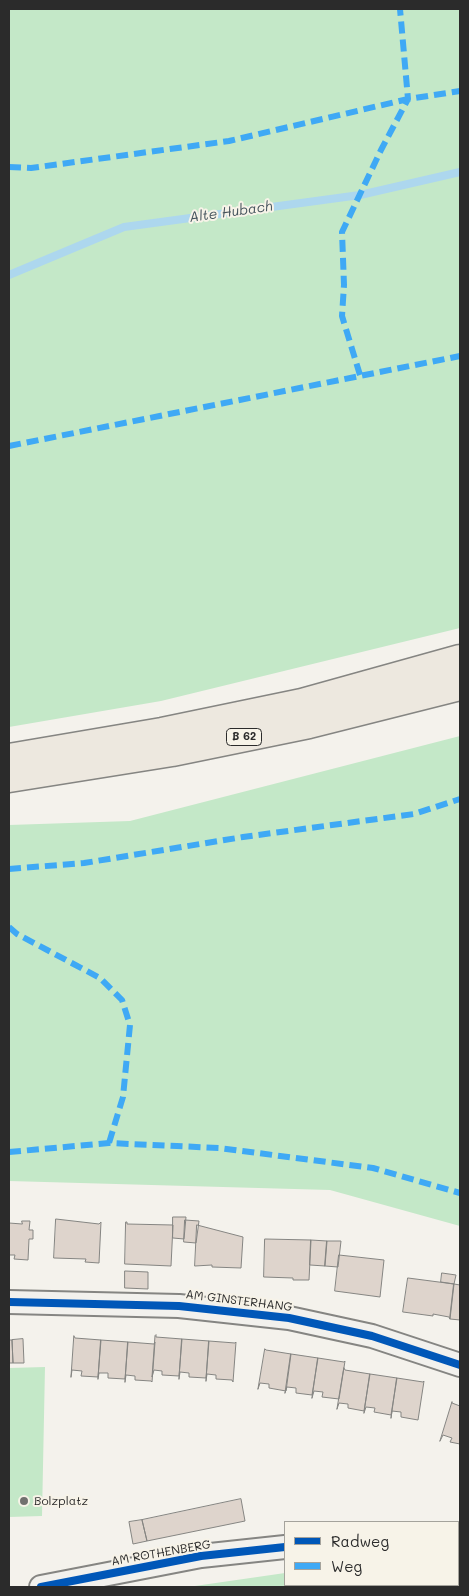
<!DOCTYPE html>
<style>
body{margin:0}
#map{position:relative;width:469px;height:1596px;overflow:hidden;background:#f4f2ec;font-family:Mali,sans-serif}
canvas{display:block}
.frame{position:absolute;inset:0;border:10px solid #2b2b2b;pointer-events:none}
.legend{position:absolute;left:284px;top:1521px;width:175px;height:65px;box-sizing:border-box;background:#f7f3e8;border:1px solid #a5a39c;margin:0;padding:6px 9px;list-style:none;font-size:15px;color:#2b2b2b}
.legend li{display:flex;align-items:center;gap:10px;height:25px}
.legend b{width:25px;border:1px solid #a5a39c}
</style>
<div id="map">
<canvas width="469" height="1596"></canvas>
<div class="frame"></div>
<ul class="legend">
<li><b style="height:6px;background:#0057b8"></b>Radweg</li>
<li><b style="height:6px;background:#3fa9f5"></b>Weg</li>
</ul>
</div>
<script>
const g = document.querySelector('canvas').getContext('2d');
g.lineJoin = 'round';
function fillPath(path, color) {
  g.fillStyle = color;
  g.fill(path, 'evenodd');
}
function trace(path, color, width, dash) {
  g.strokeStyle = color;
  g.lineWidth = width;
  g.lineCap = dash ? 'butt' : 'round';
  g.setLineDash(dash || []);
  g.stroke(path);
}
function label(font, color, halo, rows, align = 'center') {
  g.font = font + ' Mali,sans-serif';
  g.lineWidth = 4;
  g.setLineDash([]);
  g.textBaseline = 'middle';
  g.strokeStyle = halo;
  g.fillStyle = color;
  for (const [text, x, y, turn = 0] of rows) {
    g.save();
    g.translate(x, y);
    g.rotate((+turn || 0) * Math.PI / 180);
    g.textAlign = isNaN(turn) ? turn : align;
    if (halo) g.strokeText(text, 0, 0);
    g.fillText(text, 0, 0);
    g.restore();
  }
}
fillPath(new Path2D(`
 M9 9H460V628L161 701 9 727Z
 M460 736V1226L330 1190 9 1181V825L130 821Z
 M45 1367 42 1516 9 1517V1368Z
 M285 1573V1585H345L346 1587H188Z`), '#c4e8c8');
trace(new Path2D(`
 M9 275 124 227 360 195 460 172`), '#add7ee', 8);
const building = new Path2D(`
 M173 1217H186L184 1239 173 1238Z
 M56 1219 99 1224 101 1222 99 1263 85 1262 86 1259 54 1258Z
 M185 1220 199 1221 196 1243 184 1242Z
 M22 1221H30L29 1230H33V1239H29L28 1260 14 1259 15 1255H9V1223L22 1224Z
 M126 1222H127V1224L173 1225 171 1266 125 1264Z
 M197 1225 243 1237 241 1268 212 1267V1265L195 1266Z
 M265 1239 311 1240 309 1280H293V1278L264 1277Z
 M311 1240 327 1241 325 1266 310 1265Z
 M327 1241H341L338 1267 325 1266Z
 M339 1255 384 1260 380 1297 335 1291Z
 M125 1271 148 1272V1289L125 1288Z
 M442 1273 456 1275 454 1284 441 1282Z
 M408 1278 454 1284 450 1319 449 1317 433 1314V1316L403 1312Z
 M454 1284 460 1285V1320L450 1319Z
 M156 1335V1337L182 1339 179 1376 162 1375V1371L154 1370 152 1377 155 1336Z
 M74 1336 75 1338 101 1340 98 1377 81 1376 82 1371 72 1370 71 1377Z
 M23 1339 24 1363H13L12 1340Z
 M182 1339 209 1341 206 1378 189 1377V1373L180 1372 179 1379Z
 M9 1340H12L13 1363H9Z
 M101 1340 128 1342 125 1379 108 1378V1373H99L98 1379Z
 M209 1341 235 1343 236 1342 233 1382 232 1380 216 1379V1375L207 1374 206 1381Z
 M128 1342 154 1344 155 1342 152 1382 151 1381 135 1380V1376L126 1375 125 1382Z
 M265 1349 266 1350 291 1354 286 1391 269 1388V1384L260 1383 258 1389Z
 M291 1354 318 1358 312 1395 296 1393V1388L287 1387 285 1393Z
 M318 1358 344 1362 345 1361 339 1399 322 1397 323 1392 314 1391 312 1398Z
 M344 1368 345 1370 370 1374 364 1411 348 1408V1404L339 1403 337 1409Z
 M370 1374 397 1378 391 1415 374 1412 375 1408 366 1407 364 1413Z
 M397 1378 423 1382 424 1381 418 1420 401 1417V1412L392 1411 391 1418Z
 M452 1402V1403L460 1406V1444L450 1442 452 1438 443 1435 440 1441Z
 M241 1499 245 1521 147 1541 142 1520Z
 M142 1520 147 1541 133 1544 129 1522Z
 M387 1585H410L419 1587H386Z`);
fillPath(building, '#ded4cc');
trace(building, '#858582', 1);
const street = new Path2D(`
 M9 1302 179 1306 289 1318 372 1336 460 1365
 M458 1557 460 1558
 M41 1587 201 1556 285 1547`);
const highway = new Path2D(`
 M9 758 162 732 302 703 460 659
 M9 778 172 752 309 724 460 686`);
trace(street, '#858582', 26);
trace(highway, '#858582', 31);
trace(street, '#f2f1ed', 22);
trace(highway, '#ede8df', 28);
trace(new Path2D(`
 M9 167 31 168 229 141 408 99 460 91
 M360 375 342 316 344 285 342 232 381 150 408 99 400 9
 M9 446 460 356
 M9 869 84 863 243 837 414 814 460 799
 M9 927 17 934 100 978 122 1000 130 1025 123 1097 109 1143
 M9 1152 109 1143 219 1148 373 1168 460 1193`), '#3fa9f5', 6, [12, 6]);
trace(new Path2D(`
 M9 1302 179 1306 289 1318 372 1336 460 1365
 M41 1587 201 1556 285 1547`), '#0057b8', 8);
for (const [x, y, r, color] of [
 [24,1501,5,"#71716f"]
]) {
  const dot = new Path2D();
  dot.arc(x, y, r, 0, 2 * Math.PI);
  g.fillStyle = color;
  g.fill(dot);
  trace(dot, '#f7f3e8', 2);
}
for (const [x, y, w] of [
 [244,737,35]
]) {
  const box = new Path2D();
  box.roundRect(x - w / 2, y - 8.5, w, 17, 4);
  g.fillStyle = '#f7f3e8';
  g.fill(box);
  trace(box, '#2b2b2b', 1);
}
label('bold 11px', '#2b2b2b', null, [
 ["B 62",244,737]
]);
label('12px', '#2b2b2b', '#f7f3e8', [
 ["AM GINSTERHANG",239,1301,7],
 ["AM ROTHENBERG",161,1553,-10]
]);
label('12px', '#2b2b2b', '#f7f3e8', [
 ["Bolzplatz",34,1501]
], 'left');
label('italic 14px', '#44535c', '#f7f3e8', [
 ["Alte Hubach",231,212,-8]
]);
</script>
